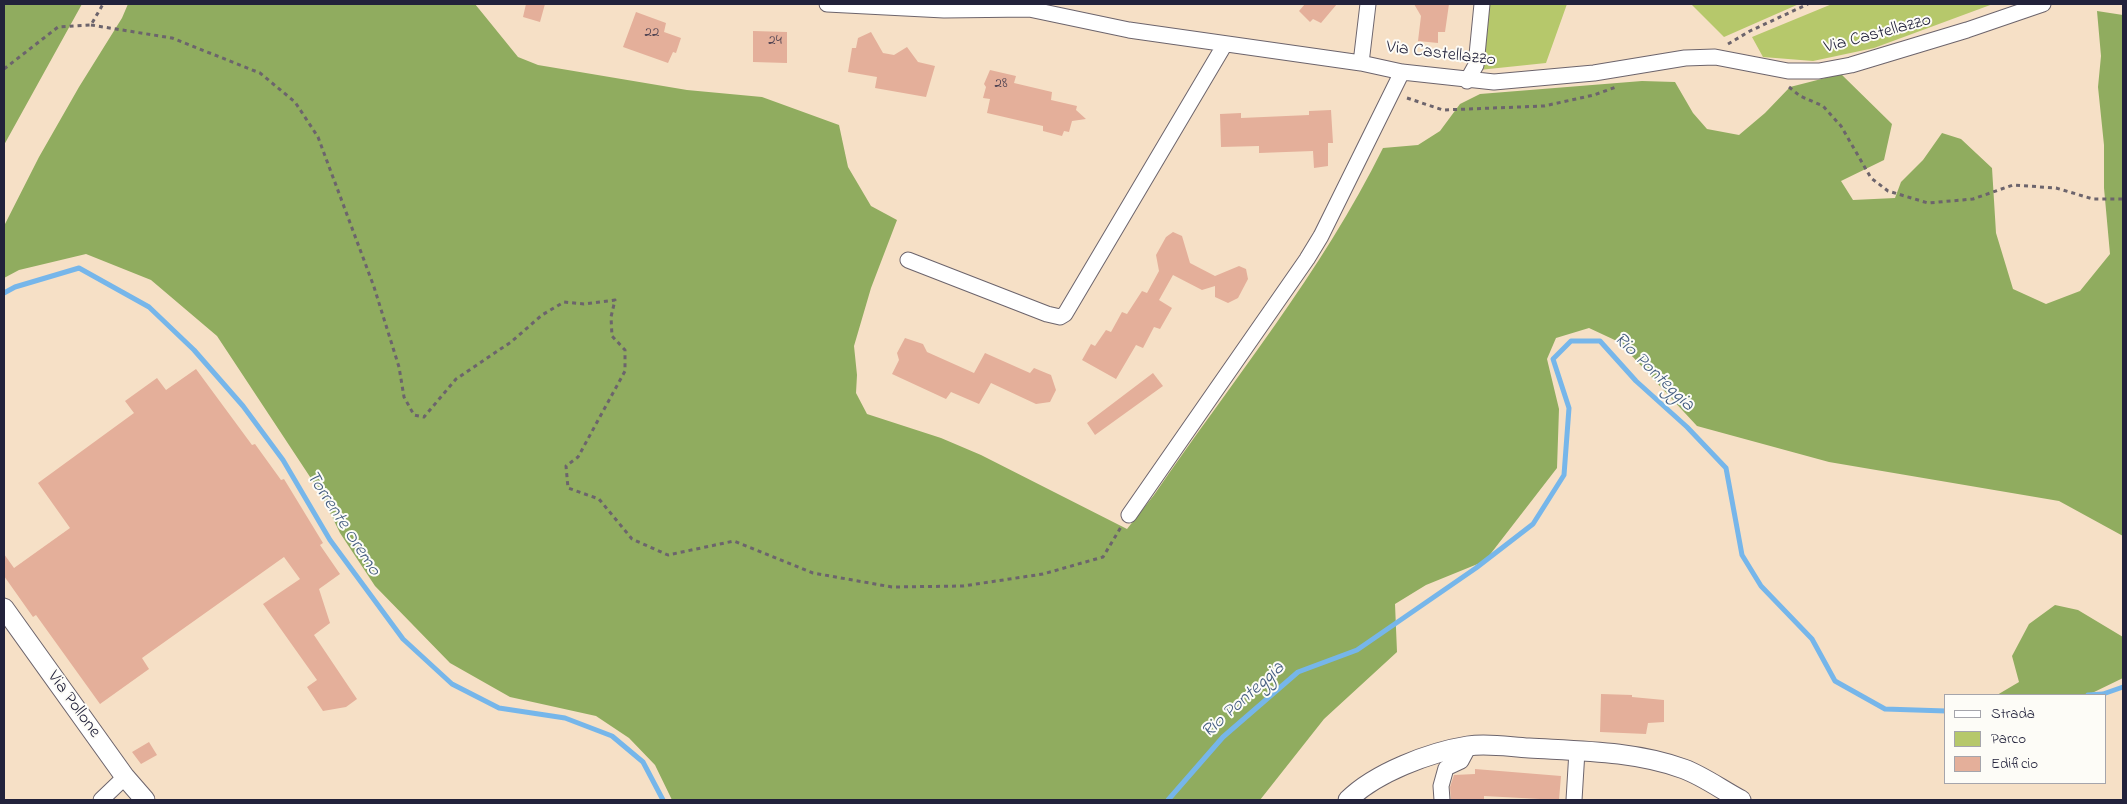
<!DOCTYPE html>
<style>
body{margin:0}
#map{position:relative;width:2127px;height:804px;overflow:hidden;background:#f6e0c6;font-family:"Indie Flower",sans-serif}
canvas{display:block}
.frame{position:absolute;inset:0;border:5px solid #22223b;pointer-events:none}
.legend{position:absolute;left:1944px;top:694px;width:162px;height:90px;box-sizing:border-box;background:#fdfcf7;border:1px solid #a5a5ac;margin:0;padding:6px 9px;list-style:none;font-size:15px;color:#22223b}
.legend li{display:flex;align-items:center;gap:10px;height:25px}
.legend b{width:25px;border:1px solid #a5a5ac}
</style>
<div id="map">
<canvas width="2127" height="804"></canvas>
<div class="frame"></div>
<ul class="legend">
<li><b style="height:6px;background:#fff"></b>Strada</li>
<li><b style="height:14px;background:#b6c86b"></b>Parco</li>
<li><b style="height:14px;background:#e4af9a"></b>Edificio</li>
</ul>
</div>
<script>
const g = document.querySelector('canvas').getContext('2d');
g.lineJoin = 'round';
function fillPath(path, color) {
  g.fillStyle = color;
  g.fill(path, 'evenodd');
}
function trace(path, color, width, dash) {
  g.strokeStyle = color;
  g.lineWidth = width;
  g.lineCap = dash ? 'butt' : 'round';
  g.setLineDash(dash || []);
  g.stroke(path);
}
function label(font, color, halo, rows, align = 'center') {
  g.font = font + ' "Indie Flower",sans-serif';
  g.lineWidth = 4;
  g.setLineDash([]);
  g.textBaseline = 'middle';
  g.strokeStyle = halo;
  g.fillStyle = color;
  for (const [text, x, y, turn = 0] of rows) {
    g.save();
    g.translate(x, y);
    g.rotate((+turn || 0) * Math.PI / 180);
    g.textAlign = isNaN(turn) ? turn : align;
    if (halo) g.strokeText(text, 0, 0);
    g.fillText(text, 0, 0);
    g.restore();
  }
}
fillPath(new Path2D(`
 M1486 4H1567L1546 63 1479 70Z
 M1691 4H1799L1724 37Z
 M1832 4H1993L1874 48 1813 61 1763 57 1752 37Z`), '#b6c86b');
fillPath(new Path2D(`
 M4 4H82L4 145Z
 M128 4H475L518 57 538 65 687 90 762 97 839 125 848 167 871 206 897 220 871 288 854 346 857 375 856 393 867 414 941 438 981 455 1127 529 1154 495C1232 381 1322 272 1383 148L1418 145 1440 131 1460 104 1480 94 1642 81 1675 82 1693 113 1707 129 1739 135 1765 113 1790 87 1841 74 1892 124 1884 160 1841 181 1853 200 1895 198 1901 182 1923 160 1942 133 1961 139 1992 168 1996 233 2013 289 2046 304 2080 291 2110 254 2104 188V145L2098 87 2101 56 2097 11 2123 15V536L2059 501 1829 462 1697 426 1619 342 1589 328 1556 338 1547 359 1559 409 1557 468 1485 561 1426 585 1395 604 1397 652 1324 719 1260 800H672L655 765 629 738 596 716 510 697 450 663 375 586 340 533 320 492 217 336 151 280 86 254 19 270 4 278V226L39 157 79 87 122 18Z
 M2055 605 2078 610 2123 637V678L2088 695H1997L2019 682 2012 656 2029 624Z`), '#90ac5f');
trace(new Path2D(`
 M4 293 15 287 79 268 149 307 194 350 243 406 283 460 330 540 403 639 452 684 499 708 565 718 612 736 643 762 663 800
 M2088 695 2103 694 2123 687
 M1168 800 1223 737 1298 672 1357 650 1476 568 1533 524 1564 475 1569 408 1553 359 1571 341H1600L1636 381 1687 427 1726 468 1742 555 1761 586 1812 639 1835 681 1885 709 1946 711`), '#76b6ea', 5);
fillPath(new Path2D(`
 M526 4H545L540 22 523 17Z
 M1305 4H1337L1321 23 1313 19 1310 22 1299 11Z
 M1414 4H1449L1445 32H1438V43L1418 41 1421 16Z
 M636 12 666 23 664 32 681 38 676 53 673 52 668 63 623 47Z
 M753 31 787 32V63L753 62Z
 M871 32 883 53 894 55 907 47 918 62 935 66 926 97 875 88 877 77 848 72 852 48H856L858 38Z
 M990 70 1016 76 1014 83 1052 92 1051 100 1077 106 1076 110 1086 119 1072 121 1069 132 1064 131 1062 136 1043 131V126L987 113 990 99 983 98 986 87 984 84Z
 M1331 110 1333 143H1328V166L1314 168 1313 151 1259 153V146L1221 147 1220 114 1241 113V118L1309 115V111Z
 M1173 232 1182 236 1190 263 1215 276 1239 266 1246 269 1248 279 1238 298 1228 303 1215 297V286L1202 290 1173 275 1159 300 1172 308 1160 329 1154 327 1143 348 1136 345 1116 379 1082 360 1091 344 1095 346 1106 330 1111 332 1122 312 1127 314 1142 291 1147 293 1159 271 1156 255 1166 237Z
 M905 338 923 344 927 352 974 373 985 353 1030 373 1034 368 1051 375 1056 390 1050 402 1036 404 991 383 979 404 951 392 946 399 892 374 899 360 897 353Z
 M196 369 252 445 255 444 281 480 284 479 323 543 320 545 340 574 319 589 330 623 314 635 357 699 346 707 323 711 307 687 317 680 263 604 300 579 284 557 142 658 149 669 100 704 36 615 33 617 4 576V554L14 568 70 528 38 483 134 413 125 401 157 378 166 390Z
 M1153 373 1163 386 1095 435 1087 423Z
 M1601 694 1632 695V697L1664 700V722L1648 723 1646 734 1600 732Z
 M149 742 157 755 141 764 132 752Z
 M1475 769 1561 776 1559 800 1484 796V800H1451L1450 787 1454 775 1475 774Z`), '#e4af9a');
const minor = new Path2D(`
 M827 4 944 10 1029 9 1129 30 1361 63 1402 72 1494 82 1594 73 1685 58 1715 57 1788 71H1819L1851 65 1967 30 2043 4
 M1361 63 1368 4
 M1467 81 1476 65 1482 4
 M908 260 1047 314 1060 317 1065 314 1225 44
 M1129 515 1307 259 1321 236 1402 72
 M101 800 125 777
 M1442 800 1441 786 1446 768 1461 761 1469 746
 M1574 800 1577 751`);
const tertiary = new Path2D(`
 M4 608 125 777 145 800
 M1348 800C1375 773 1430 752 1468 746 1488 743 1510 747 1529 748 1580 751 1635 751 1684 769 1703 776 1722 790 1741 800`);
trace(minor, '#6c646c', 17);
trace(tertiary, '#6c646c', 21);
trace(new Path2D(`
 M91 25 172 38 260 73 295 102 318 137 374 287 399 367 404 397 414 415 424 417 456 379 511 342 542 315 564 302 584 304 615 300 611 317 612 336 625 350V371L578 457 566 466 568 488 599 499 632 539 668 555 734 541 813 573 892 587 963 586 1043 574 1103 557 1121 527
 M1728 44 1750 31 1808 4
 M4 69 58 27 91 25 103 4
 M1789 87 1800 96 1823 106 1841 126 1871 178 1888 191 1928 203 1973 199 2013 185 2056 188 2093 199H2123
 M1407 98 1443 110 1544 106 1594 95 1616 87`), '#6c646c', 3, [4, 4]);
trace(minor, '#fff', 15);
trace(tertiary, '#fff', 19);
label('15px', '#524553', null, [
 ["22",652,34],
 ["24",775,42],
 ["28",1001,85]
]);
label('18px', '#22223b', '#fdfcf7', [
 ["Via Castellazzo",1878,35,-15],
 ["Via Castellazzo",1441,55,7],
 ["Via Pollone",73,705,54]
]);
label('italic 19px', '#445d81', '#fdfcf7', [
 ["Rio Ponteggia",1653,373,44],
 ["Torrente Oremo",342,524,57],
 ["Rio Ponteggia",1244,701,-42]
]);
</script>
